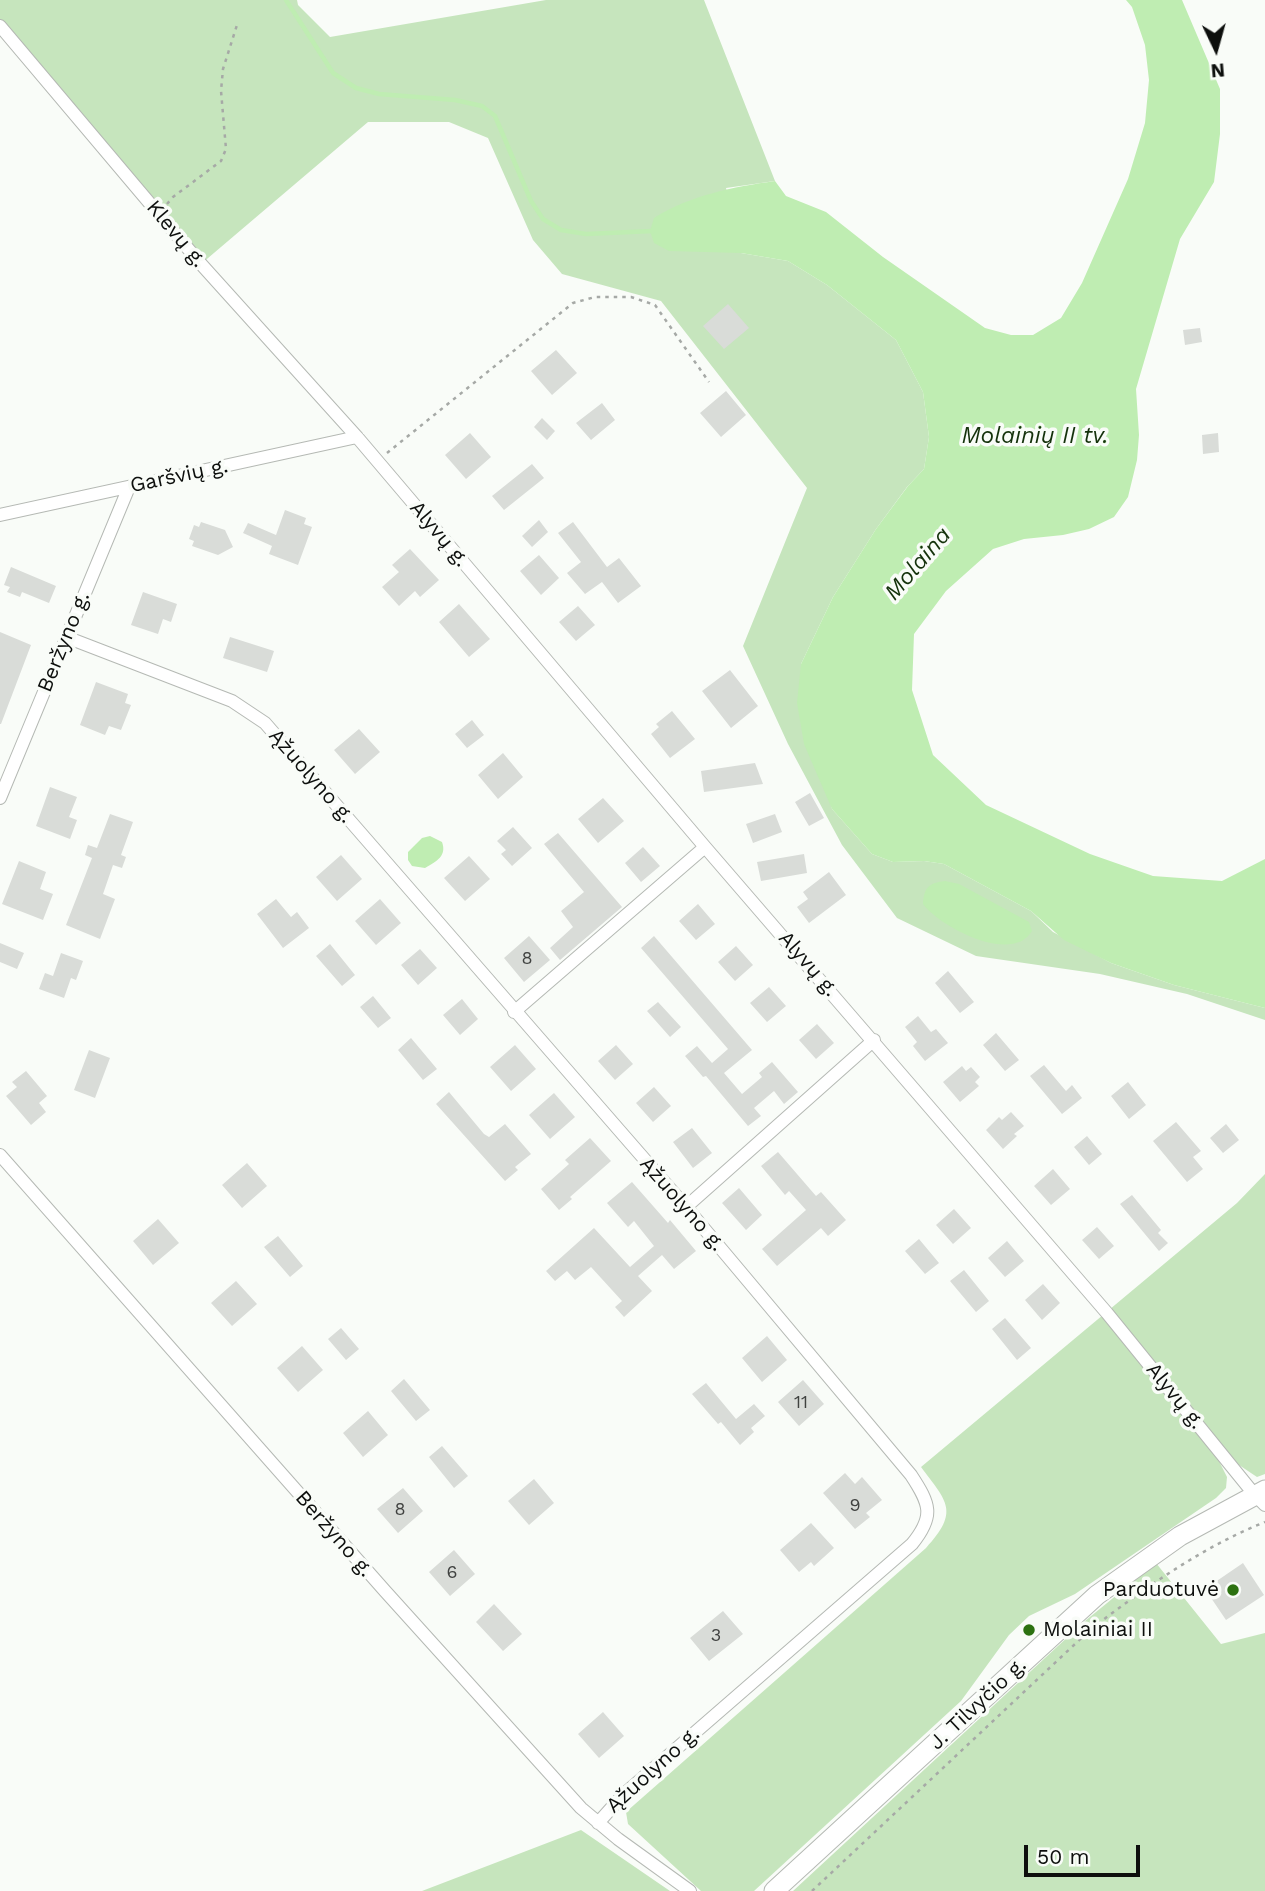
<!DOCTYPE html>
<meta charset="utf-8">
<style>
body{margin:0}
#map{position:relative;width:1265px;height:1891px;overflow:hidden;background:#f9fcf8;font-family:"Work Sans",sans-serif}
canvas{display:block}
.north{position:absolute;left:1181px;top:14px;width:70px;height:70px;-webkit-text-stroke:5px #f9fcf8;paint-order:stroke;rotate:175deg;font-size:19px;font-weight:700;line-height:28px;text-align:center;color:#0d0f0d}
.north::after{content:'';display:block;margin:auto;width:24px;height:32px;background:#0d0f0d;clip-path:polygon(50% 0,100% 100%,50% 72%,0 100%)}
.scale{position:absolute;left:1024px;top:1845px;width:116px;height:32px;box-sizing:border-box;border:4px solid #0d0f0d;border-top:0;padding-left:9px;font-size:21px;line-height:24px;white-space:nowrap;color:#0d0f0d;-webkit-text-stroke:5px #f9fcf8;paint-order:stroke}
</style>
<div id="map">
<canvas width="1265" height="1891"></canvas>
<div class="north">N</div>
<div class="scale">50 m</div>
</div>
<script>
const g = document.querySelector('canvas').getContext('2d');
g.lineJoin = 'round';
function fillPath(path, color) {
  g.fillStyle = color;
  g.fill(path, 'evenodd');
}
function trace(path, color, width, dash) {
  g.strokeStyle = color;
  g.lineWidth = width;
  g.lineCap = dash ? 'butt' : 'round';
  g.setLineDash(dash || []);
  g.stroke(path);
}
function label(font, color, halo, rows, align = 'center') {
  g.font = font + ' "Work Sans",sans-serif';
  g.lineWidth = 7;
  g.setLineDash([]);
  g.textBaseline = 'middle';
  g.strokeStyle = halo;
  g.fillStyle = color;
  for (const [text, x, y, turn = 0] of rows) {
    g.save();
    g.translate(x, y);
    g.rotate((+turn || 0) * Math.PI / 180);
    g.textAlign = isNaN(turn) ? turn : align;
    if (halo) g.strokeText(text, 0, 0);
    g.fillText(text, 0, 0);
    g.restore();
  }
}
fillPath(new Path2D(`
 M0 0H297L298 5 330 37 546 0H704L775 181 726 188 741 253 788 261 827 285 896 340 923 392 929 437 924 469 907 487 876 529 833 597 801 664 832 809 872 854 893 862 924 861 944 864 1031 911 1053 932 1111 963 1174 985 1265 1008V1020L1187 994 1100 974 976 956 897 918 842 845 788 744 743 646 807 488 661 301 562 274 533 240 488 138 449 122H368L201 264 0 27Z
 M1265 1174V1474L1257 1477 1239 1465 1118 1325 1219 1461 1227 1477 1226 1488 1216 1498 1075 1594 1029 1616 1009 1635 961 1701 754 1891H701L628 1824 626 1812 926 1548C960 1511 947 1502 921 1467L1237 1203Z
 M1156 1563 1221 1644 1265 1633V1891H793L1085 1621Z
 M581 1830 670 1891H422Z`), '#c6e5bd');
fillPath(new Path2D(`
 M1126 0H1182L1220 89V134L1214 182 1180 239 1136 389 1139 435 1137 460 1128 497 1114 517 1089 529 1063 535 1024 539 993 549 946 591 914 634 912 690 933 755 986 805 1090 854 1153 876 1222 881 1265 859V1008L1174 985 1111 963 1064 940 1031 911 944 864 924 861 893 862 872 854 832 809 804 744 797 703 801 664 833 597 876 529 908 486 924 469 929 437 923 392 896 340 827 285 788 261 741 253 669 251 654 243 650 231 654 218C691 195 733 187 775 181L786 196 826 212 883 257 985 328 1011 335H1033L1061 318 1082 283 1128 179 1145 123 1149 80 1145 45 1132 7Z
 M430 836 442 842C447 856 437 861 425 868L412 866 408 860V852L422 838Z
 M945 881 959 884 1029 922 1032 931C1012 965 940 927 923 904 924 887 929 883 945 881Z`), '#bfedb2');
trace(new Path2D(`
 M286 0 333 73 356 88 379 94 455 100 482 106 495 116 531 201 543 219 561 230 586 234 653 231`), '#bfedb2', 4.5);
fillPath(new Path2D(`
 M728 304 749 328 724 349 703 326Z
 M1200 328 1202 342 1185 345 1183 330Z
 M556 350 577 373 552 395 531 371Z
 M726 391 746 415 721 437 700 413Z
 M602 403 615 420 591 440 576 423Z
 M542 418 555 431 547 440 534 427Z
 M470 433 491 457 466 479 445 455Z
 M1218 433 1219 452 1203 454 1202 435Z
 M532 464 544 478 504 510 492 496Z
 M285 510 306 518 304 524 312 527 298 565 269 554 272 546 243 533 248 523 276 535Z
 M539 520 548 532 532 547 522 536Z
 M201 522 225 530 233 547 218 555 192 546 194 541 189 539 194 525 199 527Z
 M573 522 607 567 619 558 641 586 618 603 602 582 585 594 567 573 581 562 558 533Z
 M410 549 439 580 420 597 415 591 399 606 382 587 399 572 392 565Z
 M539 555 559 578 541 595 520 571Z
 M11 567 56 586 49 603 22 592 20 597 7 592 10 587 4 585Z
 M143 592 177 604 171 622 163 619 158 634 131 625Z
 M459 604 490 639 469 657 439 622Z
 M578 606 595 625 576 641 559 622Z
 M0 632 31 645 1 724H0Z
 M230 637 274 651 267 672 223 658Z
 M730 670 758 706 731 728 702 691Z
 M96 682 128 694 125 703 131 705 121 730 109 726 105 735 80 725Z
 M672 711 695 739 670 758 651 734 659 727 656 724Z
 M472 720 484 735 467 748 455 734Z
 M359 729 380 752 355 774 334 750Z
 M503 753 523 777 498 799 478 775Z
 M755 763 763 784 704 792 701 771Z
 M50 787 77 797 69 817 77 820 70 839 36 826Z
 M810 793 824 818 809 826 795 802Z
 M603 798 624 821 598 843 578 819Z
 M110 814 133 822 121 855 126 857 122 868 113 865 103 894 115 899 100 939 66 925 92 858 85 855 88 845 97 848Z
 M775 814 782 832 753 843 746 824Z
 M513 827 532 848 512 866 501 854 506 850 497 841Z
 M558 833 622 907 560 960 550 948 573 927 561 911 584 892 544 844Z
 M643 847 660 866 641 882 625 863Z
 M804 854 807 873 761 881 757 862Z
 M341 855 362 879 337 901 316 877Z
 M469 856 490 879 465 901 444 878Z
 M19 861 46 872 40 889 53 894 43 920 2 904Z
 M829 872 846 895 809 923 797 907 808 899 803 892Z
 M276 899 291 917 297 912 309 928 283 948 257 914Z
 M380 899 401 923 376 945 355 921Z
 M698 904 715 924 696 940 679 921Z
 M529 936 550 960 524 982 504 958Z
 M654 936 752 1050 724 1073 742 1094 762 1077 759 1073 772 1062 798 1092 784 1104 774 1091 754 1108 761 1116 748 1126 706 1076 703 1077 685 1056 697 1046 712 1063 728 1049 641 948Z
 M0 943 24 953 17 969 0 962Z
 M330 944 355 975 342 986 316 956Z
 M736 946 753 965 735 981 718 962Z
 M420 949 437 968 418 985 401 965Z
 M61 953 83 961 76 980 71 978 64 998 39 989 45 973 53 976Z
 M948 971 974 1002 960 1013 935 983Z
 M769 987 786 1006 767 1022 750 1003Z
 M373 996 391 1018 378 1028 360 1007Z
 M462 999 478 1019 460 1035 443 1015Z
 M658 1002 681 1027 670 1037 647 1011Z
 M918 1016 931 1032 936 1029 948 1043 925 1061 913 1046 917 1042 905 1027Z
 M817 1024 834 1043 816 1059 799 1040Z
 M996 1033 1019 1060 1005 1071 983 1045Z
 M411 1038 437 1069 423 1080 398 1050Z
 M515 1045 536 1069 511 1091 490 1067Z
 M616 1045 633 1064 615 1080 598 1061Z
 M89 1050 110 1058 95 1098 74 1090Z
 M1044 1065 1066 1091 1072 1085 1082 1098 1062 1114 1030 1076Z
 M962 1066 966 1071 971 1067 980 1077 975 1082 979 1086 960 1102 943 1082Z
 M26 1071 47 1096 39 1103 46 1112 31 1125 6 1096 17 1087 12 1082Z
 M1128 1082 1146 1105 1129 1119 1111 1096Z
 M654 1087 671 1106 653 1122 636 1103Z
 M449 1092 484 1134 489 1137 505 1124 531 1154 515 1167 518 1170 505 1181 436 1104Z
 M554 1093 575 1117 550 1139 529 1115Z
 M1011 1112 1024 1126 1014 1134 1017 1136 1003 1149 986 1130 999 1117 1002 1120Z
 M1176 1122 1201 1151 1193 1157 1203 1169 1187 1182 1153 1141Z
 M1226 1124 1239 1140 1223 1153 1210 1138Z
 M692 1128 712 1153 693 1168 673 1142Z
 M1087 1136 1102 1154 1089 1165 1074 1147Z
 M590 1138 611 1161 570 1197 572 1199 559 1210 541 1189 569 1164 565 1160Z
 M778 1152 816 1196 821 1192 846 1220 828 1236 821 1228 777 1266 762 1249 806 1210 789 1191 785 1195 761 1166Z
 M247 1163 267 1186 242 1208 222 1185Z
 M1053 1169 1070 1189 1051 1205 1034 1186Z
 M632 1182 668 1223 670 1220 696 1251 674 1269 662 1255 638 1276 652 1291 624 1317 615 1307 622 1301 591 1267 575 1280 567 1271 555 1281 546 1271 594 1228 630 1267 654 1246 634 1221 628 1227 607 1203Z
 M739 1188 762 1215 746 1230 722 1203Z
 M1132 1195 1161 1230 1158 1233 1168 1243 1159 1251 1120 1204Z
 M954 1209 971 1228 953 1244 936 1225Z
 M158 1219 179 1243 153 1265 133 1241Z
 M1097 1227 1114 1246 1099 1259 1082 1240Z
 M278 1236 303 1266 290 1277 264 1247Z
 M919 1239 939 1263 925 1274 905 1251Z
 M1007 1241 1024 1261 1005 1277 988 1258Z
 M964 1270 989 1301 976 1312 950 1281Z
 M236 1281 257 1304 232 1326 211 1303Z
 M1043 1284 1060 1303 1042 1320 1025 1300Z
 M1005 1318 1031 1348 1017 1360 992 1329Z
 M341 1328 359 1349 346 1360 328 1339Z
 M767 1336 787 1360 762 1382 742 1358Z
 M302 1346 323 1370 298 1392 277 1368Z
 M404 1379 430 1410 416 1421 391 1391Z
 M803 1380 824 1404 799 1426 778 1402Z
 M706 1383 736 1419 754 1404 765 1416 751 1428 754 1432 740 1445 721 1422 718 1424 692 1394Z
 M368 1411 388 1435 363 1457 343 1433Z
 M442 1446 468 1476 454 1488 429 1457Z
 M845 1473 855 1484 862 1477 882 1500 866 1513 870 1517 855 1529 823 1493Z
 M534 1479 554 1503 529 1525 508 1501Z
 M403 1488 423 1511 398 1533 377 1509Z
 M811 1523 834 1548 814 1566 811 1562 799 1572 780 1550Z
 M454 1550 475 1574 450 1596 429 1572Z
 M1243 1563 1264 1595 1226 1620 1205 1589Z
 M494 1604 522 1634 503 1651 476 1622Z
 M723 1611 743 1634 709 1661 690 1638Z
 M603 1712 624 1736 599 1758 578 1734Z`), '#d9dcd8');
const street = new Path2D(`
 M0 26 201 264 357 437 705 847 1107 1313 1254 1494 1265 1505
 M0 515 357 437
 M66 637 232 701 265 723 686 1207 911 1475C930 1504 935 1516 912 1544L623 1795 598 1823
 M0 798 129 487
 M514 1012 705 847
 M0 1155 385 1591 581 1808 618 1839 690 1891
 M686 1207 874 1040`);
const primary = new Path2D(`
 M774 1891 1097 1595 1180 1536 1265 1490`);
trace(street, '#b5b9b4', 14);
trace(primary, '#b5b9b4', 21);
trace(new Path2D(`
 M167 204 173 197 221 161 226 149 221 91 223 69 237 25
 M387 453 573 303 595 297H631L655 305 709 382
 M812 1891 1091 1629C1145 1588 1202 1547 1265 1522`), '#a6a9a6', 2.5, [3.5, 5]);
trace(street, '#fff', 12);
trace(primary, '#fff', 19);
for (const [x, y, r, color] of [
 [1233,1590,7,"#2c7110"],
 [1029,1630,7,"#2c7110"]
]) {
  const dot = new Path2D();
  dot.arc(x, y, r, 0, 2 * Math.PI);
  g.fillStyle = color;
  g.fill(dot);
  trace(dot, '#f9fcf8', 2.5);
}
label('18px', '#404240', null, [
 ["8",527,959],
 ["11",801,1403],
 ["9",855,1506],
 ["8",400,1510],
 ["6",452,1573],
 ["3",716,1636]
]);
label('21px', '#0d0f0d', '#f9fcf8', [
 ["Klevų g.",176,234,50],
 ["Garšvių g.",179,476,-12],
 ["Alyvų g.",439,534,50],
 ["Beržyno g.",64,642,-68],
 ["Ąžuolyno g.",311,776,49],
 ["Alyvų g.",808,964,49],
 ["Ąžuolyno g.",682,1204,49],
 ["Alyvų g.",1175,1396,51],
 ["Beržyno g.",334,1534,49],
 ["J. Tilvyčio g.",978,1704,-43],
 ["Ąžuolyno g.",653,1770,-42]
]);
label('21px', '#0d0f0d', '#f9fcf8', [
 ["Parduotuvė",1219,1590],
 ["Molainiai II",1043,1630,"left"]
], 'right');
label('italic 23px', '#14320b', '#f9fcf8', [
 ["Molainių II tv.",1035,436],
 ["Molaina",918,564,-49]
]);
</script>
